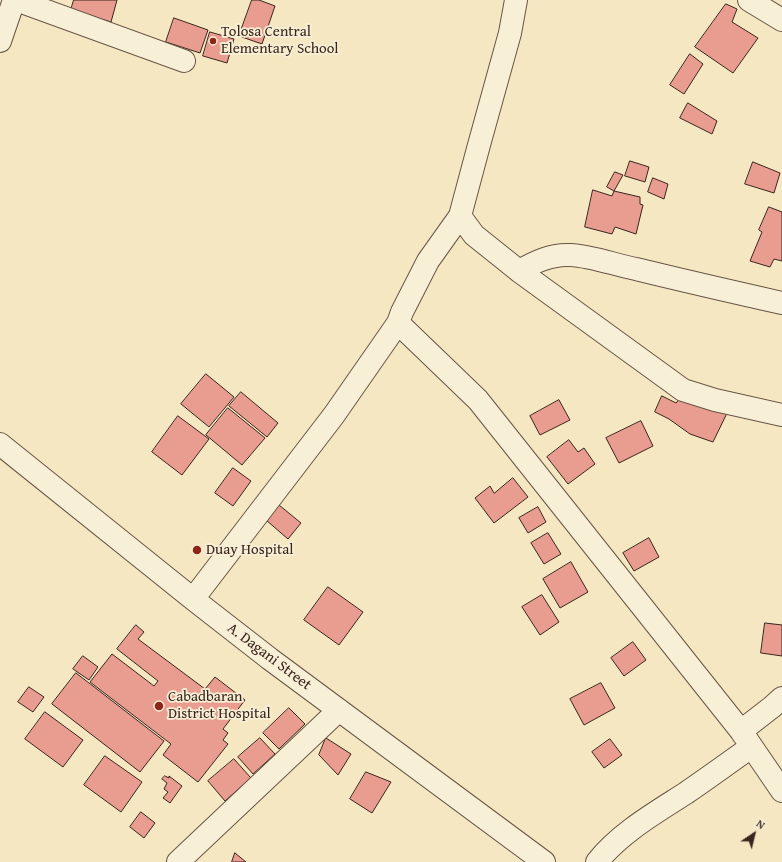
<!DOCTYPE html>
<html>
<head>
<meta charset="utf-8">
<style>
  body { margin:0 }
  #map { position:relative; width:782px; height:862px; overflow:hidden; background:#f4e7c2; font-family:"Gentium Book Plus",serif }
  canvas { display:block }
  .north { position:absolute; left:734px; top:814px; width:40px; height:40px; -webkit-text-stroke:3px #f8efd7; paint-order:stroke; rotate:35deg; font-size:11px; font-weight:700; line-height:16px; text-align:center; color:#3a251b }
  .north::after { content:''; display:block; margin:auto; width:14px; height:18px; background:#3a251b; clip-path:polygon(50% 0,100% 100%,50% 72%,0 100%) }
</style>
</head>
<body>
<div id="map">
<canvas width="782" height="862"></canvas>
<div class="north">N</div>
</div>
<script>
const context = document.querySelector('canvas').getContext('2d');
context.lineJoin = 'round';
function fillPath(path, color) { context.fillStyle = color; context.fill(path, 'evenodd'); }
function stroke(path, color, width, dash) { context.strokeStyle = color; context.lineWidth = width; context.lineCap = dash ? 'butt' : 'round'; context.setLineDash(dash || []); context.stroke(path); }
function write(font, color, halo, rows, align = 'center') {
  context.font = font + ' "Gentium Book Plus",serif'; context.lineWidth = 3.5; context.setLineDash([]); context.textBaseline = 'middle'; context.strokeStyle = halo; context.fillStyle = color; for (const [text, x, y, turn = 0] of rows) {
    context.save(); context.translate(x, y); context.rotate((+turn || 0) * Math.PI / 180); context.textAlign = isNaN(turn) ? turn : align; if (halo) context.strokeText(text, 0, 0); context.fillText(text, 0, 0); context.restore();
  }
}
const building = new Path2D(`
  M74,0h43l-6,22 -40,-12z
  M252,0h7l16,6 -13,38 -23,-8z
  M726,4l11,5 -5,13 26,16 -25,35 -38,-26z
  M174,18l34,12 -8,23 -34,-11z
  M210,32l24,7 -7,24 -24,-7z
  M690,54l13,10 -19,30 -14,-9z
  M688,103l29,18 -5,13 -32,-16z
  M630,161l19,6 -4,15 -20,-6z
  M753,162l27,11 -6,20 -29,-9z
  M615,172l8,3 -9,16 -7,-4z
  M653,178l15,6 -4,15 -16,-7z
  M593,190l19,6 2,-5 26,6v7l3,1 -7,29 -21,-7 -3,7 -27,-7z
  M769,207l13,5v49l-8,-2 -4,8 -20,-6 12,-29 -3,-2z
  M206,374l28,23 -25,30 -28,-23z
  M241,392l37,31 -11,14 -38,-31z
  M662,396l14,7 5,-6 48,12 -16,33 -23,-8 -21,-15 -14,-7z
  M559,400l11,20 -30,15 -10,-19z
  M228,408l37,30 -23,27 -36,-30z
  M178,416l31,23 -27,36 -30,-23z
  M641,421l12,25 -34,17 -13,-25z
  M569,440l9,12 6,-4 11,16 -27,20 -21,-27z
  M233,468l18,13 -18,25 -18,-13z
  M513,478l15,19 -34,26 -19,-25 15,-12 4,7z
  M279,505l22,18 -13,16 -22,-19z
  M538,507l8,15 -18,11 -9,-15z
  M548,533l13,21 -17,10 -13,-21z
  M649,538l10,19 -25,14 -11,-18z
  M571,562l17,30 -28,16 -17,-29z
  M328,587l35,25 -24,33 -35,-25z
  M542,595l17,27 -19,13 -18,-28z
  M765,623l17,2v31l-21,-3z
  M136,625l8,7 -6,7 67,50 10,-12 30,23 -22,29 5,4 -5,7 5,4 -30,38 -35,-27 8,-11 -81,-62 22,-28 42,32 4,-5 -41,-32z
  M633,642l13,18 -22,16 -13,-18z
  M83,656l15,11 -9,13 -16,-11z
  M76,673l88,68 -24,31 -88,-68z
  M601,683l14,25 -31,17 -14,-26z
  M29,687l15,10 -11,15 -15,-10z
  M289,708l16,16 -26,25 -16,-16z
  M45,712l38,28 -20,27 -38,-28z
  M260,738l15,16 -22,20 -15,-17z
  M326,738l25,16 -13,21 -19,-20z
  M610,739l12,16 -18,13 -12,-16z
  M105,756l37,26 -21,30 -37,-27z
  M234,759l17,19 -26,23 -17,-20z
  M366,772l25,10 -19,31 -22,-14z
  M165,776l4,2v-2l13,10 -12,17 -7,-5 5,-6 -4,-3 3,-6 -5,-4z
  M141,812l14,11 -11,15 -14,-11z
  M235,853l11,9h-14z`);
fillPath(building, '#e99d91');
stroke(building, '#3a251b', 1);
const minor = new Path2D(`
  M16,0l168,61
  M749,0l33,20
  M0,41l14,-41
  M460,216l14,19 45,36 164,119 32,10 67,15
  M519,271c16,-9 32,-17 51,-16 22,1 45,10 66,14 49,12 97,23 146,34
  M398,323l80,77 263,331 41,60
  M0,444l193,155 77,60 274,203
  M193,599l141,-184 64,-92 4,-11 26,-51 32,-45 19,-71 31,-112 6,-33
  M741,731l31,-24 10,-9
  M178,862l161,-152
  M597,862c23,-29 58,-49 89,-69 22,-15 44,-31 65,-46`);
stroke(minor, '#685645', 24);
stroke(minor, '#f8efd7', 22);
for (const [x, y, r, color] of [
  [213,41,4,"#8f2418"],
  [197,550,5,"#8f2418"],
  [159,706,5,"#8f2418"]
]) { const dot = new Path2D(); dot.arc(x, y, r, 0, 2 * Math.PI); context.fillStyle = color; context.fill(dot); stroke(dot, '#f8efd7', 1.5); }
write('15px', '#3a251b', '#f8efd7', [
  ["Tolosa Central",221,32],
  ["Elementary School",221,49],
  ["Duay Hospital",206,550],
  ["Cabadbaran",168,697],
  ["District Hospital",168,714]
], 'left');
write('15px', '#3a251b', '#f8efd7', [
  ["A. Dagani Street",269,657,37]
]);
</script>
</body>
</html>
